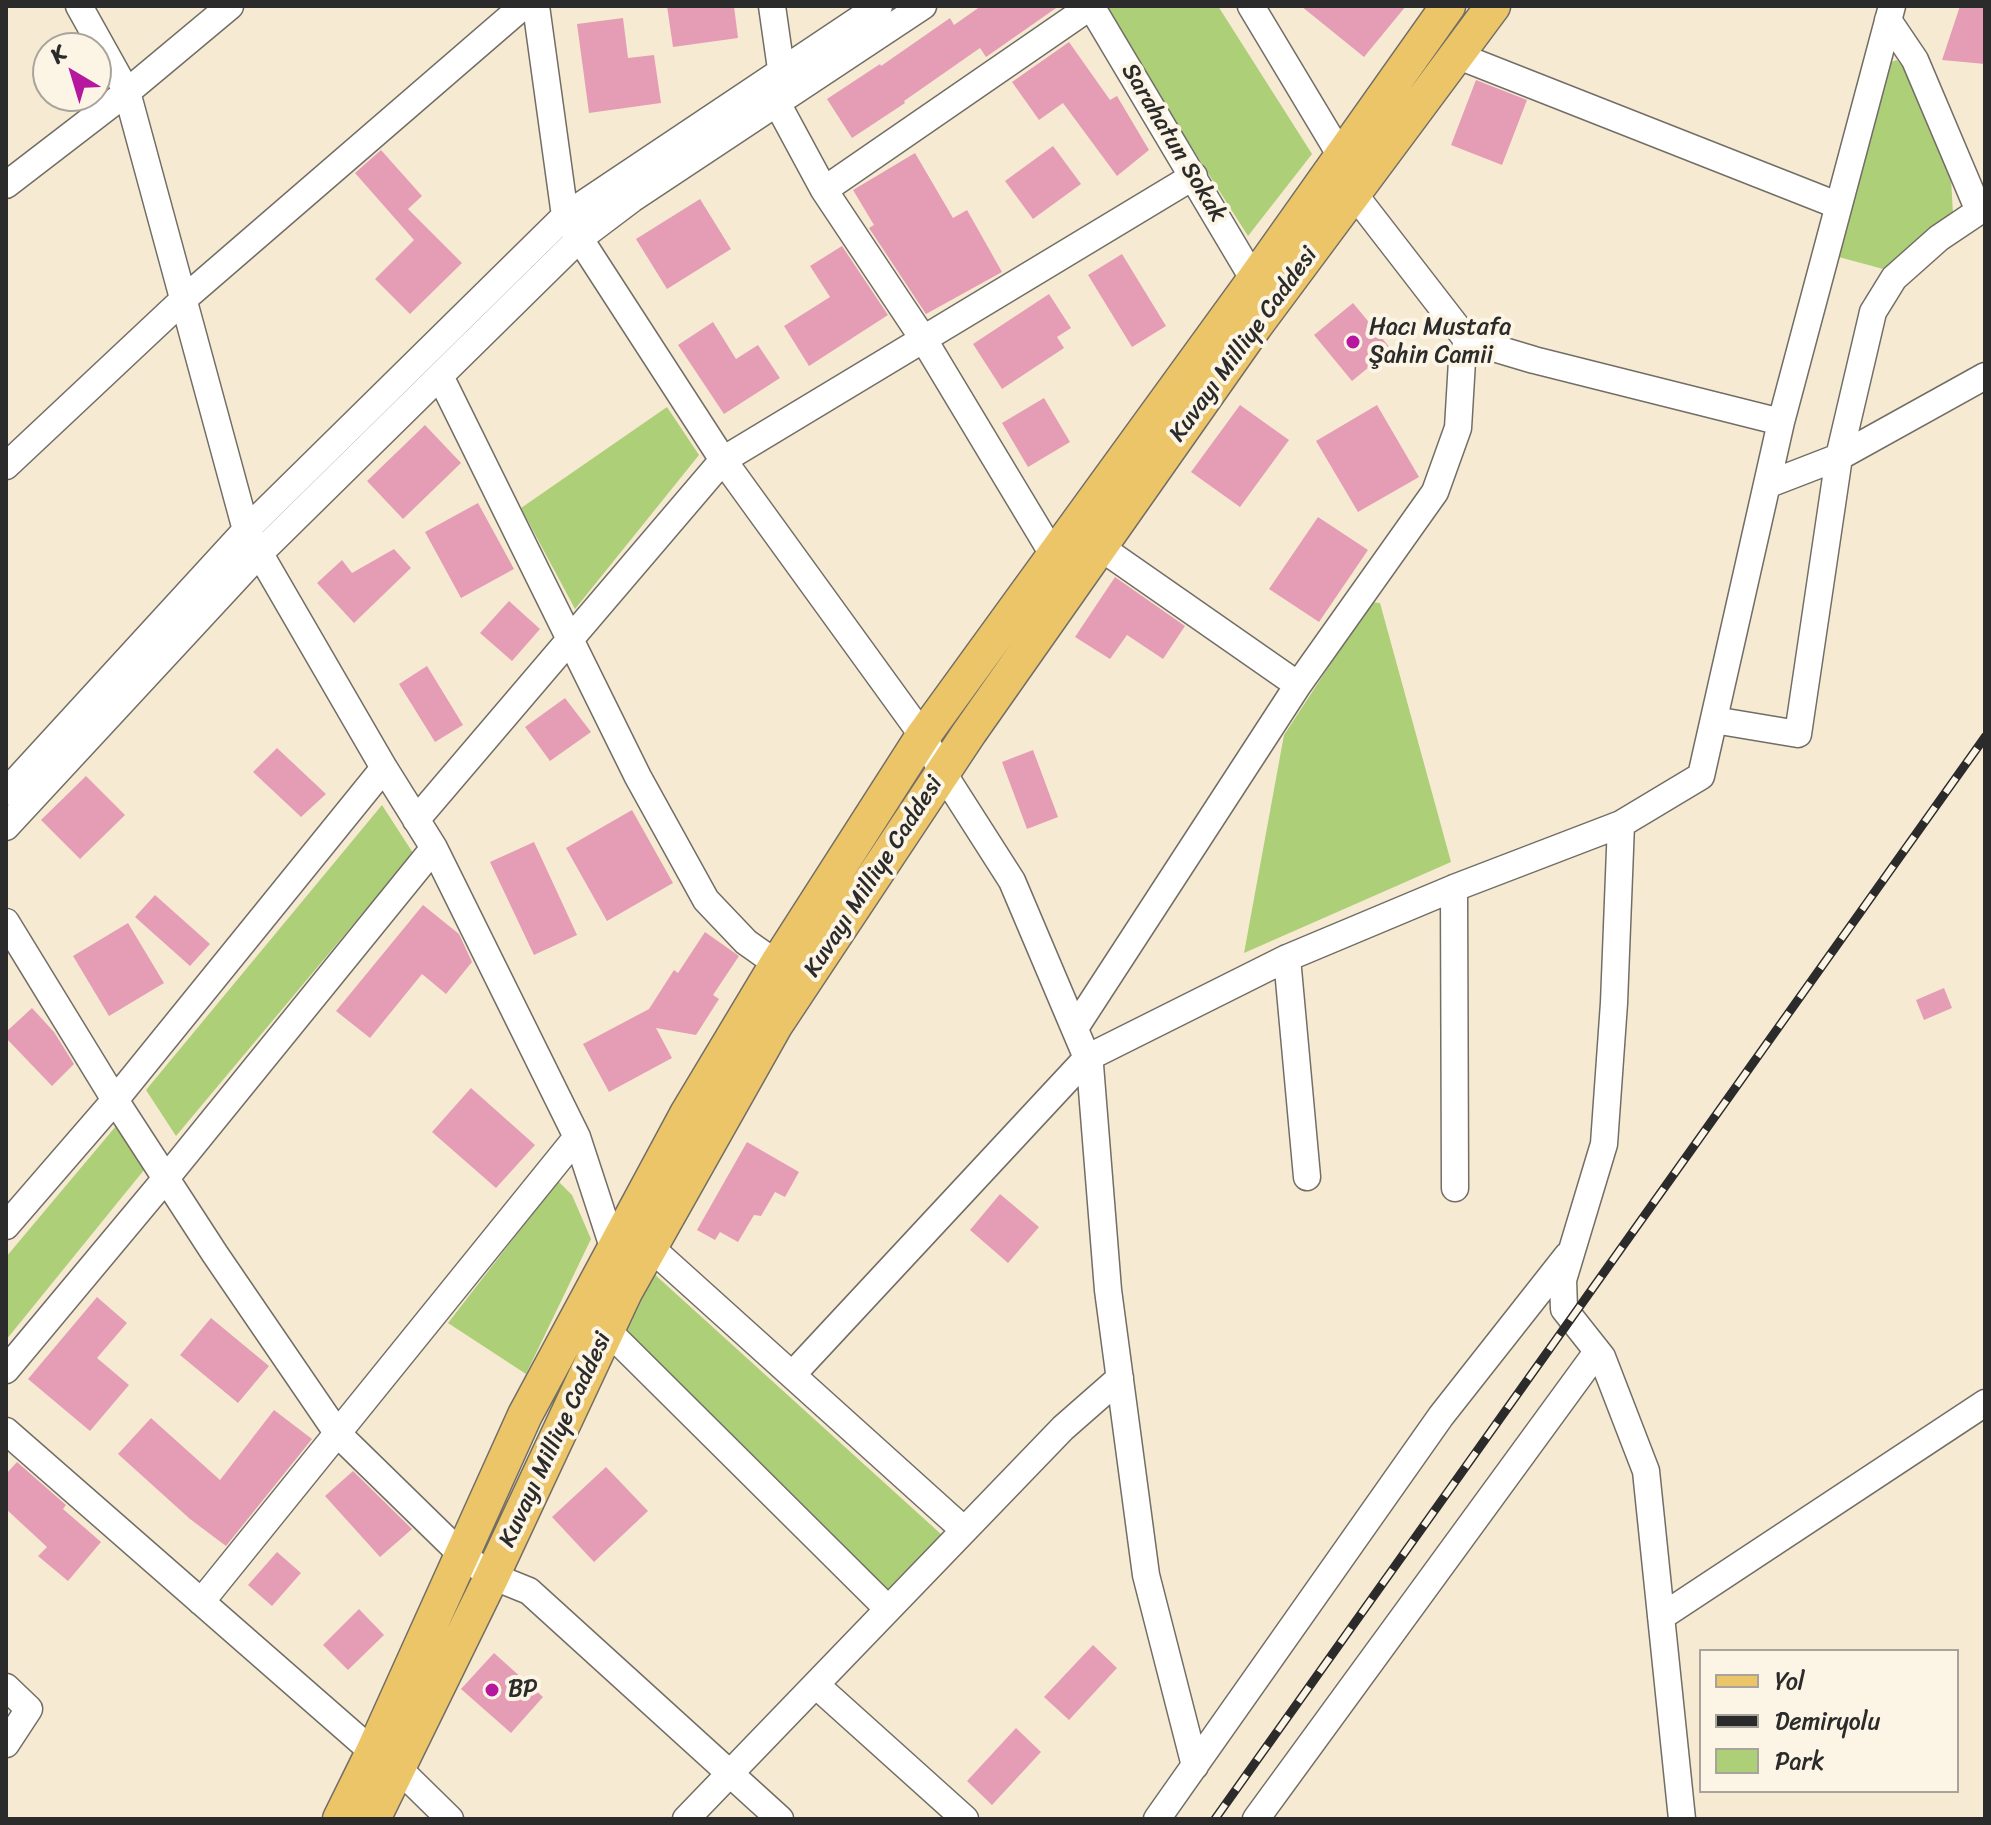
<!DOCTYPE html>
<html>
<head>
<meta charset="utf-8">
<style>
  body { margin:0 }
  #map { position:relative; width:1991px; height:1825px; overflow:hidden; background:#f7ead3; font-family:Sriracha,sans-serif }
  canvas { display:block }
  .frame { position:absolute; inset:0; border:8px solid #2b2b2b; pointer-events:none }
  .legend { position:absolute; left:1699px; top:1649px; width:260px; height:144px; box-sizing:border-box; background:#fcf5e5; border:2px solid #a8a49b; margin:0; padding:10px 14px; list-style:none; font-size:24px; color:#2b2b2b }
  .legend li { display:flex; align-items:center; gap:16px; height:40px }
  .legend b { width:40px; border:2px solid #a8a49b }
  .north { position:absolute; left:32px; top:32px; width:80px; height:80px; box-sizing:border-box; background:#fcf5e5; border:2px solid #a8a49b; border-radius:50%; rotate:322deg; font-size:22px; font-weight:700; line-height:32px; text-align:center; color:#2b2b2b }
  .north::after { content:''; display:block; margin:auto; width:28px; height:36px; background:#b5179e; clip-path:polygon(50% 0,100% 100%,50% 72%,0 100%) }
</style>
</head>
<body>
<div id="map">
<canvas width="1991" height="1825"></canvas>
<div class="frame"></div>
<ul class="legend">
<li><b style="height:10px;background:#ecc569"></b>Yol</li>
<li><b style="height:10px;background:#2b2b2b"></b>Demiryolu</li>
<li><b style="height:22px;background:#accf78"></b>Park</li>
</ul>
<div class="north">K</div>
</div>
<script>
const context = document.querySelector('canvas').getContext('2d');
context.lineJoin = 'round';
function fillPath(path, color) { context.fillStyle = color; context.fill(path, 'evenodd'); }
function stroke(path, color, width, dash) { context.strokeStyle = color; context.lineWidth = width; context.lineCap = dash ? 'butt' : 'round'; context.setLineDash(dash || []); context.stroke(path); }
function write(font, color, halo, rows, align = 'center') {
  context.font = font + ' Sriracha,sans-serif'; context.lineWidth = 8; context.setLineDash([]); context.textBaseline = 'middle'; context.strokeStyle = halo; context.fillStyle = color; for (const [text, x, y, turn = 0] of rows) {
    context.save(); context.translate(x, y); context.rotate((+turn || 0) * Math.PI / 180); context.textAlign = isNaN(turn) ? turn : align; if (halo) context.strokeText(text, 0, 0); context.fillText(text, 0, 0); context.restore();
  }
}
fillPath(new Path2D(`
  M1105,6h113l94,148 -64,82 -145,-228z
  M1897,60l6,7 48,111 2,36 -66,56 -52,-14 53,-193z
  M667,407l32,48 -124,154 -54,-101z
  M1371,602l9,1 71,259 -207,91 40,-218z
  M382,805l31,48 -237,283 -30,-46z
  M116,1126l28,44 -138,170v-83z
  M558,1181l14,14 19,44 -65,135 -78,-51z
  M652,1272l290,263 -56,56 -267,-264z`), '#accf78');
fillPath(new Path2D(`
  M667,6h67l4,32 -65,9z
  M981,6h78l-73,51 -6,-9 -76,53 1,2 -53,35 -25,-39 53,-35 1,2 69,-48 4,7z
  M1301,6h105l-42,51z
  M1960,6h25v58l-43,-4z
  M623,18l5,40 26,-3 7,48 -72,10 -12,-89z
  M1069,42l41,58 7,-4 32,54 -32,26 -54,-73 -24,17 -27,-38z
  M1476,80l51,20 -25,65 -51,-20z
  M1053,146l28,38 -48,35 -28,-38z
  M381,150l41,46 -14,13 54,54 -52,51 -35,-35 39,-39 -59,-67z
  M915,153l38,65 14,-8 35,62 -76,42 -57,-86 5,-3 -21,-35z
  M700,199l31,50 -64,40 -31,-50z
  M842,246l46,69 -79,51 -25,-40 46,-29 -20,-31z
  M1122,254l44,72 -34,21 -44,-72z
  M1049,294l22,34 -14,9 7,11 -62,41 -29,-45z
  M1353,303l38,46 -39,32 -38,-46z
  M713,322l23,37 22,-14 22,33 -56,36 -46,-69z
  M1044,398l26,44 -42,25 -26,-44z
  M1240,405l49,35 -49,67 -49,-35z
  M1377,405l42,72 -61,35 -42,-71z
  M425,425l36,38 -58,56 -36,-38z
  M478,503l36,66 -53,29 -36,-66z
  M1318,517l50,33 -49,72 -50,-33z
  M394,549l17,19 -57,55 -37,-40 25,-23 10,13z
  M1115,577l70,49 -22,33 -36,-24 -17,24 -35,-22z
  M509,601l31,28 -28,32 -32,-28z
  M427,666l36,59 -28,17 -36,-58z
  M565,698l26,34 -41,29 -25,-34z
  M277,748l49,46 -25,23 -48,-45z
  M1033,750l25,67 -31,12 -25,-67z
  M86,776l39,39 -45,44 -39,-39z
  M632,810l41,73 -66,38 -41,-73z
  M534,842l43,93 -43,20 -44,-93z
  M155,895l55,49 -20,22 -55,-49z
  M423,905l36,29 13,28 -26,32 -24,-20 -52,64 -34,-27z
  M128,923l36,60 -55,33 -36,-60z
  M705,932l34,24 -26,39 6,4 -23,36 -40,-7 16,30 -63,34 -26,-48 66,-35 25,-39 4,3z
  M1944,988l8,20 -28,12 -8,-20z
  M32,1008l22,24 20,32 -22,22 -46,-48v-6z
  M471,1088l64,57 -39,43 -64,-56z
  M747,1142l52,30 -14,25 -10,-5 -14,24 -7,-1 -16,27 -18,-10 -5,8 -18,-10z
  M1000,1194l39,33 -31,36 -38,-33z
  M97,1297l30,26 -30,35 32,27 -39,46 -62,-52z
  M211,1318l58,48 -31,37 -58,-48z
  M274,1410l38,29 -86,107 -36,-27 -72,-65 33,-36 69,62z
  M17,1462l49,43 -3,4 38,33 -33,39 -30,-25 9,-9 -41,-38v-35z
  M606,1467l42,44 -54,51 -42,-45z
  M353,1471l59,58 -32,28 -55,-61z
  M277,1552l24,21 -29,33 -24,-21z
  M359,1609l25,26 -36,35 -25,-25z
  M1093,1645l24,23 -48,52 -25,-23z
  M494,1653l49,44 -32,36 -50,-44z
  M1016,1728l25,24 -49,53 -25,-24z`), '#e59db6');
const minor = new Path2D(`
  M79,6l48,86 119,438 138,238 50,80 143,289 37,113
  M536,6l29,210 158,244 200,276 20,37 69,108 78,184 18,225 38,285 49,191
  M772,6l9,63
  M1251,6l90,150
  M1888,20l27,40 64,151
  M1456,55l381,150
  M777,103l47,87 100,150 130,216
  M6,185l121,-93 103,-86
  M824,190l267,-184 163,274
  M1354,194l113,146 67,20 247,62
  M440,376l198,401 68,123 40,42 31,22
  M6,466l179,-168 338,-292
  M1769,484l70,-27 146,-81
  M1100,547l198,138
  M1714,720l84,14 41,-277 34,-145 21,-34 45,-40 46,-31
  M6,792l240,-262 319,-314 314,-210
  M416,820l307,-360 471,-284
  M6,827l254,-274 319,-314 53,-40 291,-193
  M1454,888l1,300
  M6,922l109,178 100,154 123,180 125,122 29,20 37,15 251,228
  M1287,958l20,219
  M1075,1028l223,-343 137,-193 23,-64 4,-67 5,-21
  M6,1226l109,-126 269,-332
  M650,1247l314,283
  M607,1330l281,279
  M6,1370l161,-193 267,-329
  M792,1375l295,-317 200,-100 167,-70 167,-64
  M6,1431l367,321
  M201,1602l376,-465
  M1661,1617l324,-214
  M816,1685l149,134
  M6,1687l23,22 -23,35
  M398,1768l52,51
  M686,1819l377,-391 57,-50
  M1157,1819l284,-403 126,-160
  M1256,1819l341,-467
  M1682,1819l-36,-348 -44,-114 -38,-48 -1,-29 41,-136 10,-141 7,-179 80,-48 80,-354 111,-416`);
const major = new Path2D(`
  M340,1819l33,-67 152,-337 162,-301 90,-150 146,-228 331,-456 194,-274
  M373,1819l119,-243 133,-284 151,-268 193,-291 286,-407 238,-320`);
stroke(minor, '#726e66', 29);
stroke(major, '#726e66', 37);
stroke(minor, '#fff', 26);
stroke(major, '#ecc569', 34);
const rail = new Path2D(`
  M1215,1819l770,-1082`);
stroke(rail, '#2b2b2b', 9);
stroke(rail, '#fcf5e5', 6, [18]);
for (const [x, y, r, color] of [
  [1353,342,8,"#b5179e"],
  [492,1690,8,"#b5179e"]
]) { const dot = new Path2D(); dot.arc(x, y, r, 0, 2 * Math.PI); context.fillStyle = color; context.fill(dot); stroke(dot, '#fcf5e5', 3); }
write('24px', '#2b2b2b', '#fcf5e5', [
  ["Sarahatun Sokak",1173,143,59],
  ["Kuvayı Milliye Caddesi",1244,345,-54],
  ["Kuvayı Milliye Caddesi",874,877,-57],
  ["Kuvayı Milliye Caddesi",556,1440,-65]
]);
write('24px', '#2b2b2b', '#fcf5e5', [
  ["Hacı Mustafa",1369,328],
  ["Şahin Camii",1369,356],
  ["BP",508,1690]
], 'left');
</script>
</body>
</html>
